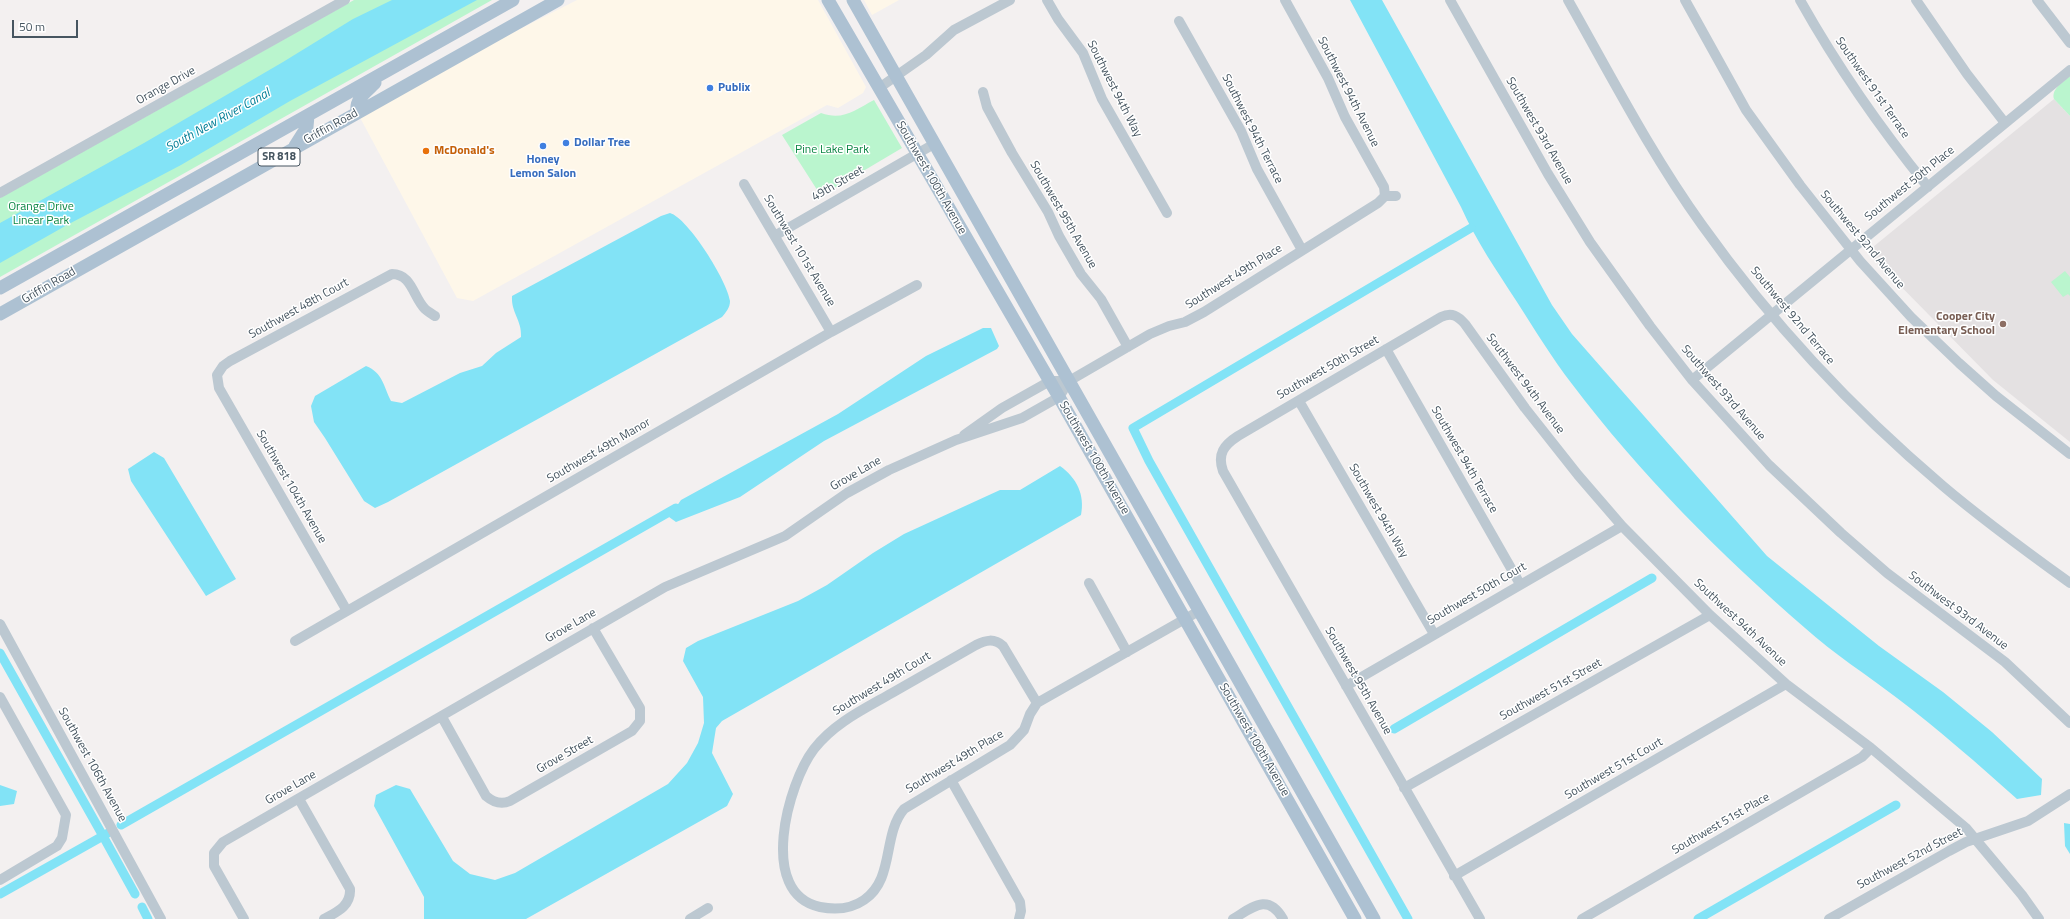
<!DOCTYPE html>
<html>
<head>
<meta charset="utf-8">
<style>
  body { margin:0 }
  #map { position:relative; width:2070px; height:919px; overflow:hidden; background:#f3f0f0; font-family:"Titillium Web",sans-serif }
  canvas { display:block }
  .scale { position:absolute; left:12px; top:20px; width:66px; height:18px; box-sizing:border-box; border:2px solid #465560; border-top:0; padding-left:5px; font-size:12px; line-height:14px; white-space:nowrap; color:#465560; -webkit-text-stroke:3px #fff; paint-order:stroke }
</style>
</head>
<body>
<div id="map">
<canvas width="2070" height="919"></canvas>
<div class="scale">50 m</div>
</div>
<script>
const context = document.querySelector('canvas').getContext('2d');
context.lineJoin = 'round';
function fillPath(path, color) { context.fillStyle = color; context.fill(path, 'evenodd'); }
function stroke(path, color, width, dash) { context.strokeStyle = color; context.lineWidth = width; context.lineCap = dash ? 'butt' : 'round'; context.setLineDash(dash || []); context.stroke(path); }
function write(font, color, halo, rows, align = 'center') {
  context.font = font + ' "Titillium Web",sans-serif'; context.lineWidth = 3; context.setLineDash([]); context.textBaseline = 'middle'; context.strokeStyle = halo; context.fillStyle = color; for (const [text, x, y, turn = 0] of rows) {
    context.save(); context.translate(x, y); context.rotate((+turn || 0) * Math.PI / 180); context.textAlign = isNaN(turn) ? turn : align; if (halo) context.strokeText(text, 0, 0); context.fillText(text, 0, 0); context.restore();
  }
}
fillPath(new Path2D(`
  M577,0h241l48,87 -3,6 -25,15 -11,-3 -354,196 -16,-3 -100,-186z
  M864,0h35l-27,15z`), '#fef7e9');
fillPath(new Path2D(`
  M2054,99l16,17v326l-77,-62 -122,-124 2,-9z`), '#e4e1e2');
fillPath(new Path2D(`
  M354,0h138l-492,277v-79z
  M2070,76v40l-16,-17c-3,-10 9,-17 16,-23z
  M874,100l28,48 -81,48 -39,-61 39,-22c22,8 34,-3 53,-13z
  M2065,271l5,6v19l-2,-2 -5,3 -12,-15z`), '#baf5ce');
fillPath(new Path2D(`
  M392,0h85l-187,101 -109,64 -114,60 -67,38v-40l144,-80 139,-81 70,-43z
  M1350,0h32l170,305 20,29 195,222 112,90 64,46 49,40 50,47 -1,16 -24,4c-39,-35 -78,-69 -120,-101 -30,-23 -63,-44 -92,-70 -84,-73 -165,-154 -233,-244 -20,-26 -37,-54 -55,-82 -20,-31 -41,-61 -56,-95z
  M670,213c18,5 58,69 60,88 0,7 -4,11 -8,16l-334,185 -13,6 -11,-7 -39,-63 -11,-16 -3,-16 4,-10 51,-30c17,7 17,19 25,35l11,2 58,-30 22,-7 14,-13 25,-16c1,-17 -10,-24 -9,-41l149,-80z
  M983,328h8l8,18 -2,3 -173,92 -84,56 -64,25 -7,-5 12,-17 157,-86 88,-58z
  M154,452l10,6 72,121 -30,17 -75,-115 -3,-12z
  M1060,466c17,12 25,29 21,49l-359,206 -6,7 -4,25 21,41 -6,12 -201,113h-102v-22l-50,-91 2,-11 20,-10 14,4 43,72 17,13 25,6 20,-7 153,-89 19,-21 11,-20 6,-20 -1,-26 -20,-36 3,-13 12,-7 100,-40 29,-16 46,-32 31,-19 96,-44h20z
  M0,785l17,6 -3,13 -14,2z
  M2064,823l6,1v30l-5,-8z`), '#82e3f6');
stroke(new Path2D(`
  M0,653l103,183 -103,58
  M1394,729l258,-151
  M121,825l555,-317
  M108,833l-5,3 32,58
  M142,907l6,12
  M1408,919l-259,-458 -16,-33 338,-200
  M1698,919l198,-114`), '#82e3f6', 9);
stroke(new Path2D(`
  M1047,0l11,19 25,34 19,46 65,114
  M1285,0l43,78 17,39 39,70 1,9
  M1450,0l98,174 42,68 60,84 42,54 77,85 72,68 46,40 118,89 65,61
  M1568,0c43,76 83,154 134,225 69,97 150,184 241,261 40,34 84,66 127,97
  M1685,0l61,110 54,75 60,76 51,56 48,46 37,33 74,58
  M1800,0c37,66 80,128 128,187
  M1916,0l51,74 38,49
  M2037,0l33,43
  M1179,21l62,110 16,38 45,81
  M879,88l47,-33 28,-25 56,-30
  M983,92l4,15 25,46 36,59 11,24 22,38 20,25 27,48
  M744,184l87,148
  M0,193l345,-193
  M1385,196h11
  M776,235l158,-91
  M1386,349l134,235
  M1692,380l378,-310
  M1299,401l135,233
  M964,435l38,-27 48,-27h19
  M1089,583l38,69
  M347,611l-128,-223 -2,-13 6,-9 7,-5 162,-87c20,0 21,23 33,35 2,2 7,5 10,7
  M0,624l161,295
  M295,641l536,-309 86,-47
  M1346,686l276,-160
  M0,697l66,118 -4,23 -5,8 -57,34
  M1037,703l-34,-57c-9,-8 -17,-6 -27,-1 -28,16 -56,32 -84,48 -28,16 -58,30 -78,56 -26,34 -57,145 6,158 15,3 31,2 44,-7 31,-21 18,-65 40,-91l106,-64 14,-15 6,-16 7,-11 162,-92
  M442,717l44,79c7,6 15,9 24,5l122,-70 8,-10v-13l-47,-80
  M951,780l69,122 1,9 -2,8
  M1404,788l306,-173
  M299,799l51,90c1,17 -13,23 -26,30
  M1454,876l332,-192
  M244,919l-30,-53v-13l9,-11 442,-255 120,-51 62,-43 42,-23 67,-30 66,-22 37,-21 10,-16 81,-47 19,-8 16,-4 19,-10 174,-109 7,-7
  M690,919l18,-11
  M1233,919c20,-12 35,-26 50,0
  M1480,919l-257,-448c-6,-17 1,-26 15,-35l203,-119c11,-5 17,-1 24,7l60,84 53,67 44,51 88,89 76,69 85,64 95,80 56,67 17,24
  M1582,919l280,-162 9,-9
  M1829,919l120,-68 17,-9 62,-21 42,-27`), '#bcc8d1', 10);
stroke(new Path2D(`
  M828,0l231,397 296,522
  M853,0l521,919
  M357,112c-2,-13 9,-20 18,-29
  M295,146l12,-19 1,-12
  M0,288l513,-288
  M0,314l558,-314`), '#adc1d2', 13);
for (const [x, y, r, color] of [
  [710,88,4,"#3f7fe0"],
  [566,143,4,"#3f7fe0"],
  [543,146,4,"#3f7fe0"],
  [426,151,4,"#e8710a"],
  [2003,324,4,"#8d6e63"]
]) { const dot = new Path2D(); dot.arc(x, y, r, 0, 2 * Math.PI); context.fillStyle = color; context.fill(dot); stroke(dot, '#fff', 1.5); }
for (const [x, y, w] of [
  [279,157,42]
]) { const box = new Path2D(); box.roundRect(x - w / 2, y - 9, w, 18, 3); context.fillStyle = '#fff'; context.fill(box); stroke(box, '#465560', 1); }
write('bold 11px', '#465560', null, [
  ["SR 818",279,157]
]);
write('12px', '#465560', '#fff', [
  ["Orange Drive",166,86,-29],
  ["Southwest 91st Terrace",1872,88,55],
  ["Southwest 94th Way",1114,89,63],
  ["Southwest 94th Avenue",1348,92,63],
  ["Griffin Road",331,127,-29],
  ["Southwest 94th Terrace",1252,129,63],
  ["Southwest 93rd Avenue",1539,131,60],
  ["Southwest 100th Avenue",931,178,60],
  ["49th Street",838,184,-30],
  ["Southwest 50th Place",1910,184,-39],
  ["Southwest 95th Avenue",1063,215,60],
  ["Southwest 92nd Avenue",1862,240,50],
  ["Southwest 101st Avenue",799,251,59],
  ["Southwest 49th Place",1234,277,-32],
  ["Griffin Road",49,286,-30],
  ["Southwest 48th Court",299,309,-29],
  ["Southwest 92nd Terrace",1792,316,50],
  ["Southwest 50th Street",1328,368,-30],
  ["Southwest 94th Avenue",1525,384,53],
  ["Southwest 93rd Avenue",1723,393,49],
  ["Southwest 49th Manor",599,451,-30],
  ["Southwest 100th Avenue",1094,458,60],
  ["Southwest 94th Terrace",1464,460,60],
  ["Grove Lane",856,474,-30],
  ["Southwest 104th Avenue",291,487,60],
  ["Southwest 94th Way",1378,511,60],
  ["Southwest 50th Court",1477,594,-30],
  ["Southwest 93rd Avenue",1958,611,37],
  ["Southwest 94th Avenue",1740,623,43],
  ["Grove Lane",571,626,-30],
  ["Southwest 95th Avenue",1358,681,60],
  ["Southwest 49th Court",882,684,-31],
  ["Southwest 51st Street",1551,690,-29],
  ["Southwest 100th Avenue",1254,740,60],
  ["Grove Street",565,755,-30],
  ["Southwest 49th Place",955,762,-31],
  ["Southwest 106th Avenue",92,765,61],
  ["Southwest 51st Court",1614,769,-30],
  ["Grove Lane",291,788,-30],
  ["Southwest 51st Place",1721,824,-30],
  ["Southwest 52nd Street",1910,859,-28]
]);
write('bold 12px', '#366cbe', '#fff', [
  ["Publix",718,88],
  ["Dollar Tree",574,143],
  ["Honey",543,160,"center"],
  ["Lemon Salon",543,174,"center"]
], 'left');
write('12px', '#0c8644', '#fff', [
  ["Pine Lake Park",832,150],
  ["Orange Drive",41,207],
  ["Linear Park",41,221]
]);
write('bold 12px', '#c56008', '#fff', [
  ["McDonald's",434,151]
], 'left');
write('bold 12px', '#785e54', '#fff', [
  ["Cooper City",1995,317],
  ["Elementary School",1995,331]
], 'right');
write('italic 13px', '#037f97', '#fff', [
  ["South New River Canal",218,121,-29]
]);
</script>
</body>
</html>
